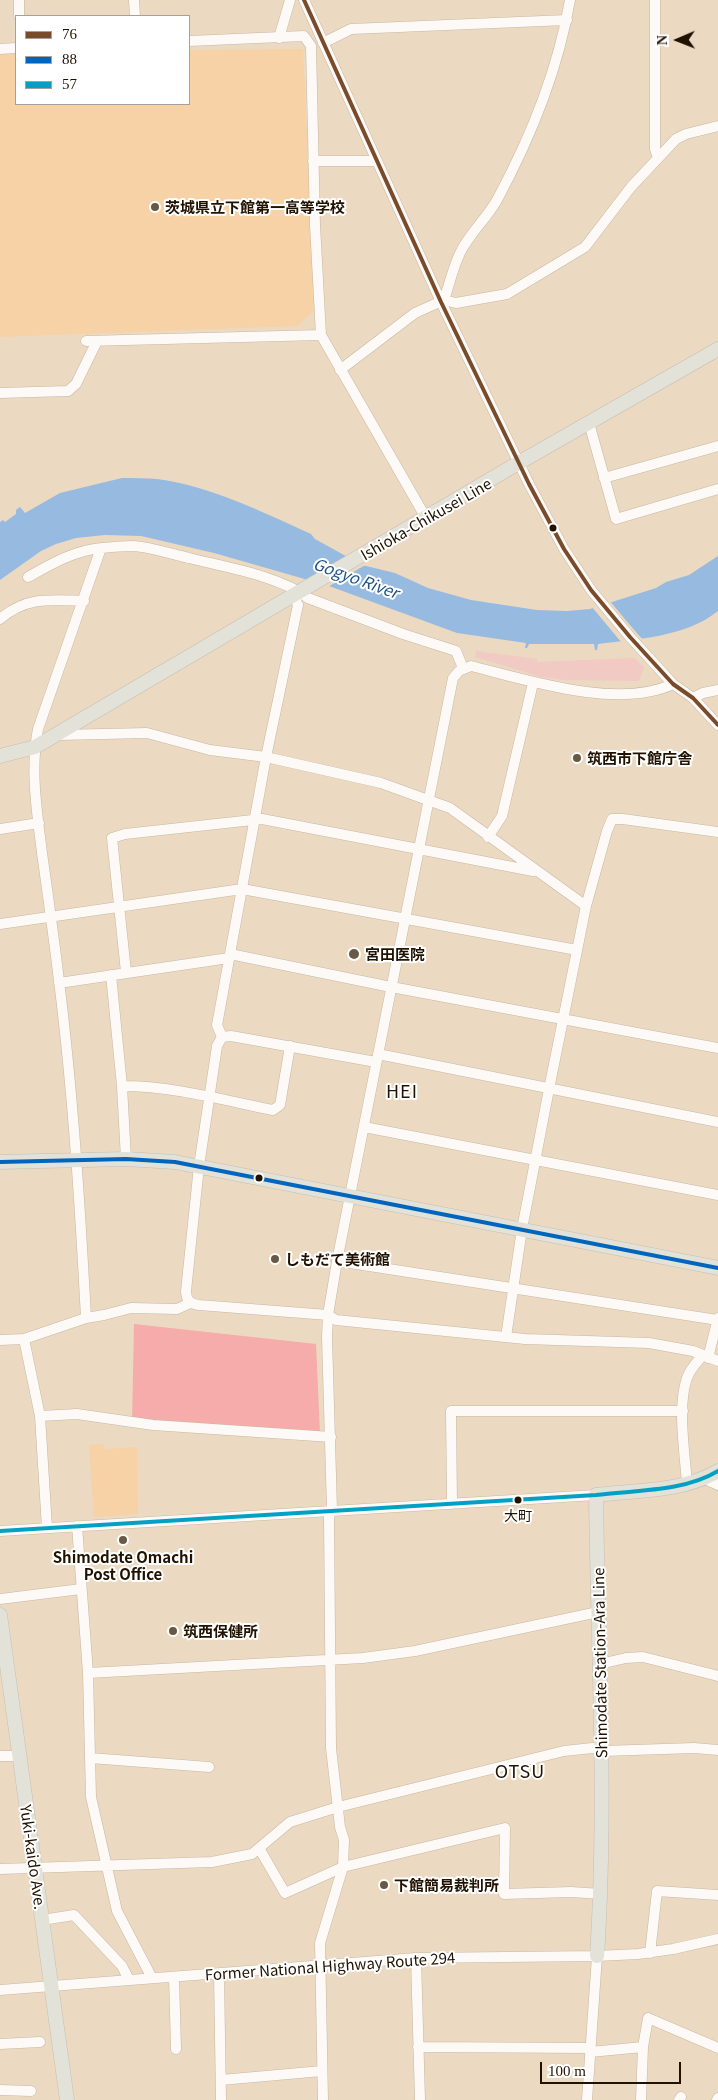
<!DOCTYPE html>
<html>
<head>
<meta charset="utf-8">
<style>
  body { margin:0 }
  #map { position:relative; width:718px; height:2100px; overflow:hidden; background:#ecd9c1; font-family:Georgia,serif }
  canvas { display:block }
  .legend { position:absolute; left:15px; top:15px; width:175px; height:90px; box-sizing:border-box; background:#fff; border:1px solid #a6a099; margin:0; padding:6px 9px; list-style:none; font-size:15px; color:#211200 }
  .legend li { display:flex; align-items:center; gap:10px; height:25px }
  .legend b { width:25px; border:1px solid #a6a099 }
  .north { position:absolute; left:653px; top:15px; width:50px; height:50px; -webkit-text-stroke:4px #fff; paint-order:stroke; rotate:269deg; font-size:14px; font-weight:700; line-height:20px; text-align:center; color:#211200 }
  .north::after { content:''; display:block; margin:auto; width:18px; height:22px; background:#211200; clip-path:polygon(50% 0,100% 100%,50% 72%,0 100%) }
  .scale { position:absolute; left:540px; top:2062px; width:141px; height:22px; box-sizing:border-box; border:2px solid #211200; border-top:0; padding-left:6px; font-size:15px; line-height:18px; white-space:nowrap; color:#211200; -webkit-text-stroke:4px #fff; paint-order:stroke }
</style>
</head>
<body>
<div id="map">
<canvas width="718" height="2100"></canvas>
<ul class="legend">
<li><b style="height:6px;background:#7a4b2a"></b>76</li>
<li><b style="height:6px;background:#0065bd"></b>88</li>
<li><b style="height:6px;background:#02a1c4"></b>57</li>
</ul>
<div class="north">N</div>
<div class="scale">100 m</div>
</div>
<script>
const context = document.querySelector('canvas').getContext('2d');
context.lineJoin = 'round';
function fillPath(path, color) { context.fillStyle = color; context.fill(path, 'evenodd'); }
function stroke(path, color, width, dash) { context.strokeStyle = color; context.lineWidth = width; context.lineCap = dash ? 'butt' : 'round'; context.setLineDash(dash || []); context.stroke(path); }
function write(font, color, halo, rows, align = 'center') {
  context.font = font + ' Georgia,"Noto Sans JP",serif'; context.lineWidth = 4; context.setLineDash([]); context.textBaseline = 'middle'; context.strokeStyle = halo; context.fillStyle = color; for (const [text, x, y, turn = 0] of rows) {
    context.save(); context.translate(x, y); context.rotate((+turn || 0) * Math.PI / 180); context.textAlign = isNaN(turn) ? turn : align; if (halo) context.strokeText(text, 0, 0); context.fillText(text, 0, 0); context.restore();
  }
}
fillPath(new Path2D(`
  M303,49l12,261 -18,16 -297,11v-284l16,-1v52h173v-54z
  M103,1444l1,5 33,-2 1,67 -44,3 -5,-72z`), '#f6d2a6');
fillPath(new Path2D(`
  M476,651l61,8v3l98,-4 9,9 -5,14 -74,-1 -24,-3 -66,-20z`), '#f1cac3');
fillPath(new Path2D(`
  M134,1324l182,20 4,90 -188,-12z`), '#f5acab');
fillPath(new Path2D(`
  M122,478c12,0 24,0 35,1 54,7 105,33 154,55l4,5 47,26 33,8 33,15 43,12 66,10 30,1 23,-2 66,-21 10,-6 23,-7 29,-19v55c-32,26 -81,28 -120,33l-1,6h-2l-1,-6h-65l-2,4h-2l1,-5 -69,-10 -128,-47 -115,-33 -73,-17 -36,-1 -29,3 -20,6 -15,7 -41,29v-58l3,-2 2,2 11,-8v-4l4,-3 5,6 35,-20z`), '#97bae1');
fillPath(new Path2D(`
  M352,556l15,8 -41,24 -19,-5z
  M609,600l20,24 15,17 -22,2 -31,-37z`), '#ecd9c1');
const minor = new Path2D(`
  M19,0v16
  M134,0l1,16
  M304,0l137,302 88,182 35,65 27,41 39,47 43,47 20,14 25,27
  M655,0v149l3,9
  M279,38l11,-38
  M189,41l115,-5 7,10 4,179 6,110 105,183
  M323,43l28,-14 216,-9
  M0,49l16,-1
  M313,161h64
  M444,300c5,-15 9,-32 16,-47 9,-19 27,-35 37,-53 34,-63 61,-130 73,-200
  M86,341l235,-6
  M340,370l75,-57 29,-13 12,3 51,-9 78,-47 46,-60 45,-48 10,-5 32,-8
  M0,393l68,-2 8,-7 21,-43
  M589,423l27,96 102,-30
  M604,478l114,-32
  M28,577c23,-13 47,-27 74,-29 10,-1 21,-2 31,-2 18,1 38,8 56,12 35,9 91,18 119,40l95,36 53,17 7,17
  M0,619c27,-23 51,-19 84,-18
  M693,698l10,-5 15,-3
  M58,735l89,-2 63,17 56,7 115,26 69,25 136,98
  M0,829l39,-6
  M488,837l14,-21 31,-133
  M0,924l242,-35 335,61
  M230,954l156,32 332,62
  M126,972l-14,-134 13,-4 137,-15 271,52
  M111,975l11,111 4,73
  M59,983l170,-25
  M222,1037l-5,-12 49,-268 32,-152 -4,-9
  M378,1054l340,68
  M376,1062l-145,-26 -9,1 -5,9 -18,120 -13,125c0,9 4,13 13,14l129,10 8,5 189,19 124,4 44,8 25,10
  M122,1086c51,0 101,14 151,24l7,-5 10,-59
  M364,1127l354,68
  M337,1261l381,59
  M86,1318c-6,-113 -13,-225 -27,-337 -5,-43 -11,-85 -17,-128 -5,-41 -12,-83 -4,-124l63,-181
  M506,1337l16,-108 27,-140 37,-183 21,-75 5,-12h11l95,13
  M24,1339l16,77 7,112
  M0,1340l24,-1 62,-21 18,-3 27,-7 46,1 13,-6
  M708,1358l10,-40
  M40,1416l37,-2 76,11 178,12
  M705,1479l13,6
  M687,1484c-2,-30 -10,-78 0,-106 3,-9 10,-16 16,-23
  M452,1504l-1,-93h232
  M77,1526l11,147 3,124 26,114 35,67
  M0,1531l596,-36
  M0,1599l81,-10
  M600,1664l26,-6 17,-1 75,19
  M88,1673l275,-15 52,-7 183,-39
  M603,1751l91,-3 24,2
  M0,1756h18
  M90,1758l119,9
  M259,1848l26,45 58,-26 162,-39 -1,66 67,-2 30,2
  M0,1869l212,-7 40,-8 38,-32 48,-15 226,-56 38,-4
  M42,1920l32,-5 48,51 7,14
  M650,1953l7,-62 61,4
  M416,1958l4,142
  M219,1974l2,126
  M174,1977l2,72
  M0,1990l416,-32 181,-2 41,-2 35,-5 45,-10
  M0,2044l40,-2
  M418,2047l172,1
  M590,2052l53,-5
  M221,2080l101,-9
  M0,2090l31,1
  M323,2100l-3,-157 23,-76 1,-27 -4,-13 -9,-79 -2,-231 3,-7 -5,-173 1,-22 9,-54 116,-583 6,-7 12,-5c56,14 147,44 202,18
  M587,2100l10,-144
  M641,2100l2,-53 5,-29 70,30
  M679,2100l2,-3
  M717,2100l1,-2`);
const major = new Path2D(`
  M0,756l35,-9 485,-285 198,-113
  M0,1162l126,-3 49,3 543,106
  M0,1615l67,485
  M597,1956c10,-154 1,-307 -1,-461 39,-5 88,-3 122,-24`);
stroke(minor, '#c7b7a1', 11);
stroke(major, '#c7beb1', 15);
stroke(minor, '#fcf9f6', 10);
stroke(major, '#e2e2d9', 14);
stroke(new Path2D(`
  M304,0l137,302 88,182 35,65 27,41 39,47 43,47 20,14 25,27`), '#7a4b2a', 4);
stroke(new Path2D(`
  M0,1162l126,-3 49,3 543,106`), '#0065bd', 4);
stroke(new Path2D(`
  M0,1531l596,-36c39,-5 88,-3 122,-24`), '#02a1c4', 4);
for (const [x, y, r, color] of [
  [155,207,5,"#685844"],
  [553,528,4.5,"#211200"],
  [577,758,5,"#685844"],
  [354,954,6,"#685844"],
  [259,1178,4.5,"#211200"],
  [275,1259,5,"#685844"],
  [518,1500,4.5,"#211200"],
  [123,1540,5,"#685844"],
  [173,1631,5,"#685844"],
  [384,1885,5,"#685844"]
]) { const dot = new Path2D(); dot.arc(x, y, r, 0, 2 * Math.PI); context.fillStyle = color; context.fill(dot); stroke(dot, '#fff', 2); }
write('14px', '#211200', '#fff', [
  ["大町",518,1516]
]);
write('bold 15px', '#211200', '#fff', [
  ["茨城県立下館第一高等学校",165,207],
  ["筑西市下館庁舎",587,758],
  ["宮田医院",365,954],
  ["しもだて美術館",285,1259],
  ["Shimodate Omachi",123,1557,"center"],
  ["Post Office",123,1574,"center"],
  ["筑西保健所",183,1631],
  ["下館簡易裁判所",394,1885]
], 'left');
write('15px', '#211200', '#fff', [
  ["Ishioka-Chikusei Line",426,519,-30],
  ["Shimodate Station-Ara Line",600,1663,-91],
  ["Yuki-kaido Ave.",33,1857,82],
  ["Former National Highway Route 294",330,1966,-4]
]);
write('italic 16px', '#1f5388', '#fff', [
  ["Gogyo River",356,578,20]
]);
context.letterSpacing = '1px';
write('18px', '#211200', '#fff', [
  ["HEI",402,1091],
  ["OTSU",520,1771]
]);
context.letterSpacing = '0px';
</script>
</body>
</html>
